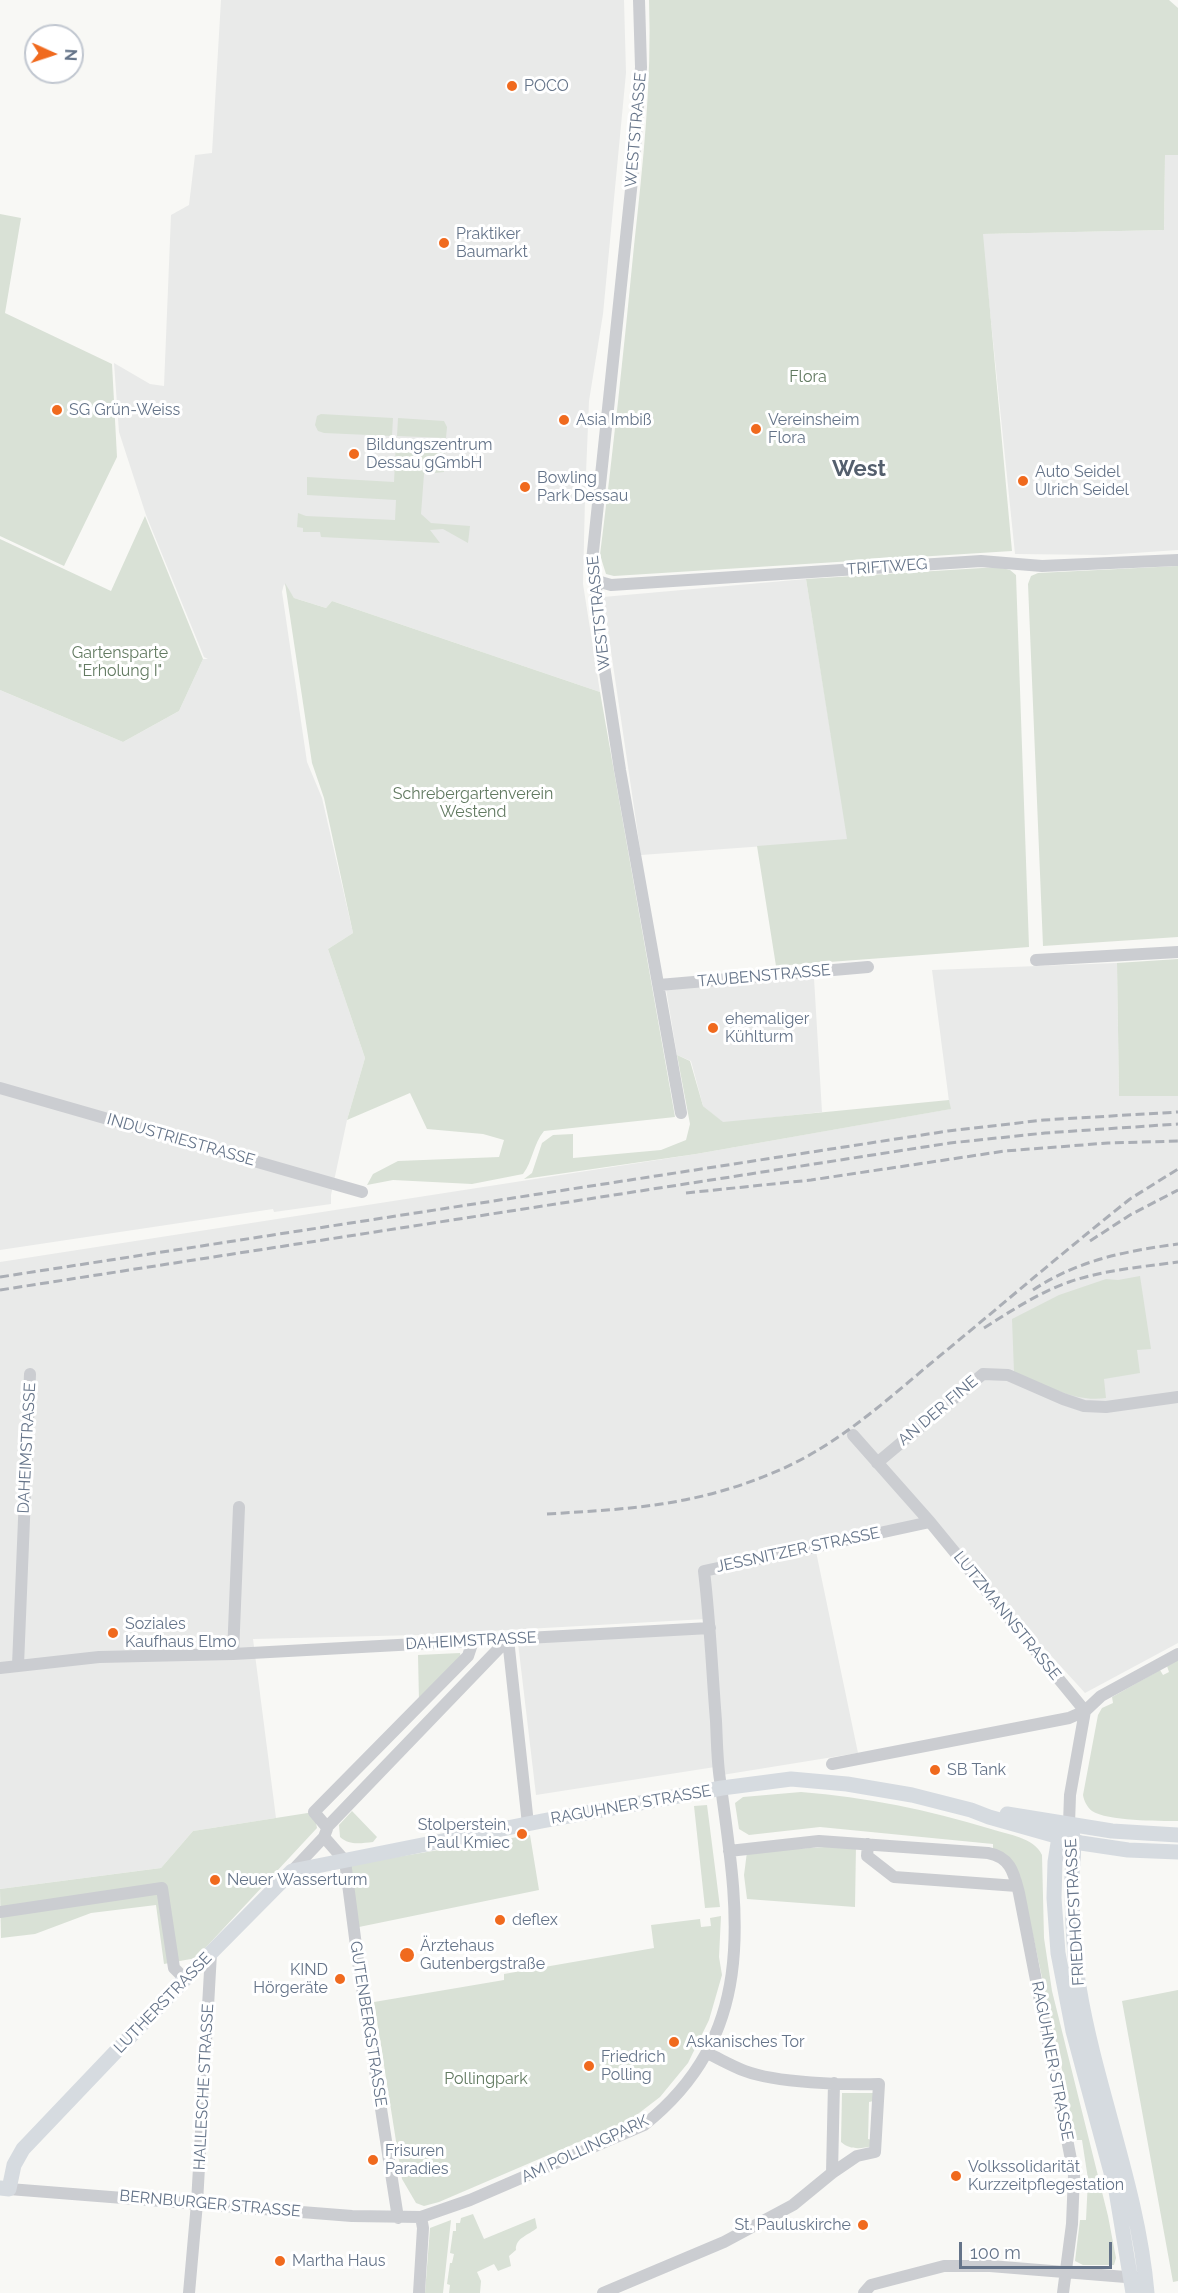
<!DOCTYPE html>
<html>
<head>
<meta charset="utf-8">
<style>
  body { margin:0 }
  #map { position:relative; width:1178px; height:2293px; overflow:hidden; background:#f8f8f5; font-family:Raleway,sans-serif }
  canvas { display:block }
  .north { position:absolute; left:24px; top:24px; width:60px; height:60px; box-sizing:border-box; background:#fff; border:2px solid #c1c7d0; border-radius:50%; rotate:93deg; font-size:16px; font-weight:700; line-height:24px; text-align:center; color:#657489 }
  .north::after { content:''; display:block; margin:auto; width:21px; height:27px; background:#f06a1e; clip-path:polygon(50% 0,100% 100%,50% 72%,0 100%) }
  .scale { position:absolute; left:959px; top:2242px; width:153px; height:27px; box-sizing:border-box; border:3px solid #657489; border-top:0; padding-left:8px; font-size:18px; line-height:21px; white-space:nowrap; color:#657489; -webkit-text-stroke:4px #fff; paint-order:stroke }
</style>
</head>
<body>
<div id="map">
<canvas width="1178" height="2293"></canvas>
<div class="north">N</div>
<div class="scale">100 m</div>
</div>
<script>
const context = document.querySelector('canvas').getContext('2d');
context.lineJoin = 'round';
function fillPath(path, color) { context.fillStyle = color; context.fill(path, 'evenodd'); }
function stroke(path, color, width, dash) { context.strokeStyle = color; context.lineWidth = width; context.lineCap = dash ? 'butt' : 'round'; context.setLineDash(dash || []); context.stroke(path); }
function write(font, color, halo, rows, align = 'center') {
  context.font = font + ' Raleway,sans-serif'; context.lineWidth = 6; context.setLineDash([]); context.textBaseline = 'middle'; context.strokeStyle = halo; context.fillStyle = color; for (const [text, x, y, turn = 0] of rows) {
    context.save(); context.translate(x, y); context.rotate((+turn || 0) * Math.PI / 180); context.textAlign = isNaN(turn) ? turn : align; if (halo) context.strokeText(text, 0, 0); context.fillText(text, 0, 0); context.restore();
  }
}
fillPath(new Path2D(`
  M221,0h403l2,73 -23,241 -14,87 -4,97 -2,86 17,108 -268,-91 -6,7 -32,-10 -10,-14 -2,8 25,170 15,36 31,135 -25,16 37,109 -18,62 -16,75v9l-57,8 -1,-3 -273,41v-560l123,52 56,-31 24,-52h5l-4,-2 -58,-142 -27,-83 -5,-69 36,21 14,2 7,-171 18,-10 6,-50 17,-2z
  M1165,155h13v395l-73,5 -90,-1 -33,-320 182,-4z
  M806,579l42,261 -207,15 -38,-258z
  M1117,963l2,133h59v547l-93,50 -159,-175 -112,24 44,211 -136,22 -16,-156 -288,16 -165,4 23,179 -83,13 -32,37 -161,21v-627l696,-108 254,-45 -18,-139z
  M814,978l8,134 -99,11 -20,-17 -12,-45 -14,-6 -11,-66z
  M704,1632l11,135 -179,28 -18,-152z`), '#e9eae9');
fillPath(new Path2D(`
  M649,0h520l9,8v147h-13l-1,75 -181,4 29,317 -398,25 -8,-2 -6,-19c13,-103 24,-206 34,-309 9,-82 18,-164 15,-246z
  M0,214l21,4 -16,95 107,51 5,93 -53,109 -64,-30z
  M321,414l72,4 -1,18 -68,-3 -6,-2 -3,-6 2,-9z
  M398,418l46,3 3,6 -1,11 -49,-2z
  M396,442l49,1 -1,29 -20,2 -3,40 10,9 39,3 -2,17 -25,-14 -13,1 10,13 -119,-6 -1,-5h-17v-4l-6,-1 1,-14 8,3 89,4 1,-20 -89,-5v-18l87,5z
  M145,516l58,143 -24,52 -56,31 -123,-52v-151l111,52z
  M1178,566v371l-135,9 -15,-362 3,-8 7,-3z
  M998,567l12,3 6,5 13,372 -253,19 -19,-120 90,-7 -41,-260z
  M285,583l9,15 32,10 6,-7 268,91 75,425 -131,14c-11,13 -11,30 -21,43l-51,10 -79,-4 -26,5 6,-11 25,-13 101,-4 5,-17 -21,-6 -56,-5 -17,-36 -63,27 18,-62 -37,-109 25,-16 -29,-135 -12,-35z
  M1178,959v137h-59l-2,-133z
  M677,1055l13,6 13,45 20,16 226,-22 2,9 -255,45 -172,25 8,-6 10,-30 11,-8 20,-1v24l88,-8 25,-10 4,-16z
  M1140,1276l11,73 -14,1 3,23 -36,6 2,19c-31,5 -63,-14 -92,-26l-2,-53 47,-24 47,-16 12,1z
  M460,1653l1,4 -42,44 -1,-46z
  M1178,1660v161c-19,0 -71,0 -86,-10 -5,-4 -8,-10 -9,-16l15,-80 4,-7 11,-5 -1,-6 48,-27 3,5 6,-3 -2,-6z
  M801,1792c65,5 128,18 190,37 17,6 43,8 51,26l2,83 8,53 56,225 8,42 -2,7h-31l-8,-4 5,-41h6l2,-41 -6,-39h-8l-6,-43 -48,-221 -27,-26v-6l-173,-17 -71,8 -10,-6 -4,-26 8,-6z
  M707,1805l13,102 -15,1 -11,-102z
  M352,1811l25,26 -4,5c-12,1 -23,4 -33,-5l-1,-12z
  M314,1812l3,16 -121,130 -32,6 -8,-59 -65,8 -56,21 -34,4 -1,-49 161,-21 32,-37z
  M530,1835l9,55 -180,37 -11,-62z
  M856,1845l-1,62 -108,-8 -3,-24 3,-23z
  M721,1916l-2,41 3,18 -13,45 -21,43 -28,34 -30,23 -191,82 -15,4 -8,-3 -14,-24 -28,-177 130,-22v-6l150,-26 -3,-23 49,-6 1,8 10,-1 -1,-8z
  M1178,1990v291l-5,1 -51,-281z
  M842,2093h31l1,8 -5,1 -1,37 5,1 -1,6c-11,3 -22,4 -31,-4z
  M473,2214l11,25 51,-21 2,10c-8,7 -22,10 -21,22l-7,6 2,10 -13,5 -4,-7 -17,8 4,9 -1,12h-31l1,-8 -3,-1 3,-21h2l2,-9 -4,-1 3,-22h3v-8h4l1,-5z
  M451,2220l-8,73h-18l5,-65z`), '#d9e1d6');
stroke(new Path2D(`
  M639,0l2,67 -7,94 -42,400v9l5,11 -2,26 25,163 61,343
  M597,581l14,4 370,-24 61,5 136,-6
  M1036,960l142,-8
  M659,985l209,-18
  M0,1088l362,104
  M853,1435l77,87 155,189 -15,84 -1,29
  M877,1463l106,-89 25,1 55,24 21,7 22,1 72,-10
  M508,1639l20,185
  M473,1641l-5,15 -154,156 11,13h4l179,-186
  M233,1654l6,-147
  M18,1665l12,-291
  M0,1668l99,-11 134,-3 477,-26
  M832,1764l237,-46 16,-7 16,-15 77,-42
  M324,1837l21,24 13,100 40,257
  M868,1844l-1,12 27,21 123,9
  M729,1851l90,-10 169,12c23,4 26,21 31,40l55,282 -2,49 -9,69
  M292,1871l32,-34 3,-8
  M0,1912l162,-24 12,80 11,11
  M832,2173l2,-90
  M9,2189l343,27 69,1 49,-17 174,-75c117,-93 94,-214 76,-345 -3,-19 -3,-39 -4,-59 -4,-50 -6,-100 -12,-150l226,-49
  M189,2293l8,-90 14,-250
  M419,2293l4,-65 -2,-11
  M603,2293l121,-51 69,-37 39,-32 25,-17 18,-4 4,-68c-34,1 -103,-1 -134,-13 -13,-5 -25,-12 -38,-18
  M864,2293l7,-8 73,-19h46l148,12`), '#cbcdd1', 12);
stroke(new Path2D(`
  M1007,1814l105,17 66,4
  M1069,1824l-10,13 -4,25 -1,36 4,55 15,78 43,160 17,102
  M1072,1833c4,14 0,30 0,45 0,36 1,73 7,109 17,103 59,201 68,306
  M0,2188l9,1 5,-24 9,-16 162,-170 107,-108 250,-50 180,-33 69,-9 56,5 65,11 59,15 18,7 92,26 47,7 50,2`), '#d6dbe0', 15);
stroke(new Path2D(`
  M686,1193l125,-13 194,-29 103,-8 70,-2
  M1090,1241l40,-26 48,-25
  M0,1277l948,-146 96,-11 134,-8
  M0,1290l950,-147 95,-10 133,-9
  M1033,1290c45,-30 93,-39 145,-46
  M984,1328c27,-17 54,-35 85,-46 35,-12 72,-15 109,-20
  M547,1514c82,-5 146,-8 223,-40 61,-24 110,-68 160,-110 67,-55 132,-111 200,-165l48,-30`), '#aaaeb5', 3, [9, 4.5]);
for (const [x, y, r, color] of [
  [512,86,6,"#f06a1e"],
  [444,243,6,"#f06a1e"],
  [57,410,6,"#f06a1e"],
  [564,420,6,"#f06a1e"],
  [756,429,6,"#f06a1e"],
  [354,454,6,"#f06a1e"],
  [1023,481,6,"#f06a1e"],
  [525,487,6,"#f06a1e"],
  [713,1028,6,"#f06a1e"],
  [113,1633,6,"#f06a1e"],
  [935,1770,6,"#f06a1e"],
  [522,1834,6,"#f06a1e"],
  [215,1880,6,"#f06a1e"],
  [500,1920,6,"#f06a1e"],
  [407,1955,8,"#f06a1e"],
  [340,1979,6,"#f06a1e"],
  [674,2042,6,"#f06a1e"],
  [589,2066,6,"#f06a1e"],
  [373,2160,6,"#f06a1e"],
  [956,2176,6,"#f06a1e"],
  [863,2225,6,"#f06a1e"],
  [280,2261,6,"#f06a1e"]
]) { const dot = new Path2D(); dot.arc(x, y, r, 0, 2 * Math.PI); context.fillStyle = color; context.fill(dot); stroke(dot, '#fff', 2); }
write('16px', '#657489', '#fff', [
  ["POCO",524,86],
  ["Praktiker",456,234],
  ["Baumarkt",456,252],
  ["SG Grün-Weiss",69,410],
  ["Asia Imbiß",576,420],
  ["Vereinsheim",768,420],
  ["Flora",768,438],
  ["Bildungszentrum",366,445],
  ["Dessau gGmbH",366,463],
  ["Auto Seidel",1035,472],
  ["Ulrich Seidel",1035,490],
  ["Bowling",537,478],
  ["Park Dessau",537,496],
  ["ehemaliger",725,1019],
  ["Kühlturm",725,1037],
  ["Soziales",125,1624],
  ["Kaufhaus Elmo",125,1642],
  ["SB Tank",947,1770],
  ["Stolperstein,",510,1825,"right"],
  ["Paul Kmiec",510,1843,"right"],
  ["Neuer Wasserturm",227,1880],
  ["deflex",512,1920],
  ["Ärztehaus",420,1946],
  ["Gutenbergstraße",420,1964],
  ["KIND",328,1970,"right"],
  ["Hörgeräte",328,1988,"right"],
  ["Askanisches Tor",686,2042],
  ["Friedrich",601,2057],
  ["Polling",601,2075],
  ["Frisuren",385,2151],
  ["Paradies",385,2169],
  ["Volkssolidarität",968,2167],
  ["Kurzzeitpflegestation",968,2185],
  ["St. Pauluskirche",851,2225,"right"],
  ["Martha Haus",292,2261]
], 'left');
write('16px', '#657489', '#fff', [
  ["WESTSTRASSE",636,130,-85],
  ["TRIFTWEG",887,567,-4],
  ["WESTSTRASSE",599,613,-96],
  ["TAUBENSTRASSE",764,976,-5],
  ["INDUSTRIESTRASSE",181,1140,16],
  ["AN DER FINE",938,1411,-40],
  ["DAHEIMSTRASSE",27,1448,-87],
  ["JESSNITZER STRASSE",798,1550,-12],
  ["LUTZMANNSTRASSE",1007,1616,51],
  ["DAHEIMSTRASSE",471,1641,-3],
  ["RAGUHNER STRASSE",631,1805,-10],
  ["FRIEDHOFSTRASSE",1075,1912,-93],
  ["LUTHERSTRASSE",163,2003,-46],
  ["GUTENBERGSTRASSE",368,2024,81],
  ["RAGUHNER STRASSE",1052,2061,79],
  ["HALLESCHE STRASSE",204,2087,-87],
  ["AM POLLINGPARK",585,2149,-25],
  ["BERNBURGER STRASSE",210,2204,5]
]);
write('16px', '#627a61', '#fff', [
  ["Flora",808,377],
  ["Gartensparte",120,653],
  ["\"Erholung I\"",120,671],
  ["Schrebergartenverein",473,794],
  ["Westend",473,812],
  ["Pollingpark",486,2079]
]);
write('bold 22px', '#545f6d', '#fff', [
  ["West",859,469]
]);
</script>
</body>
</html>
